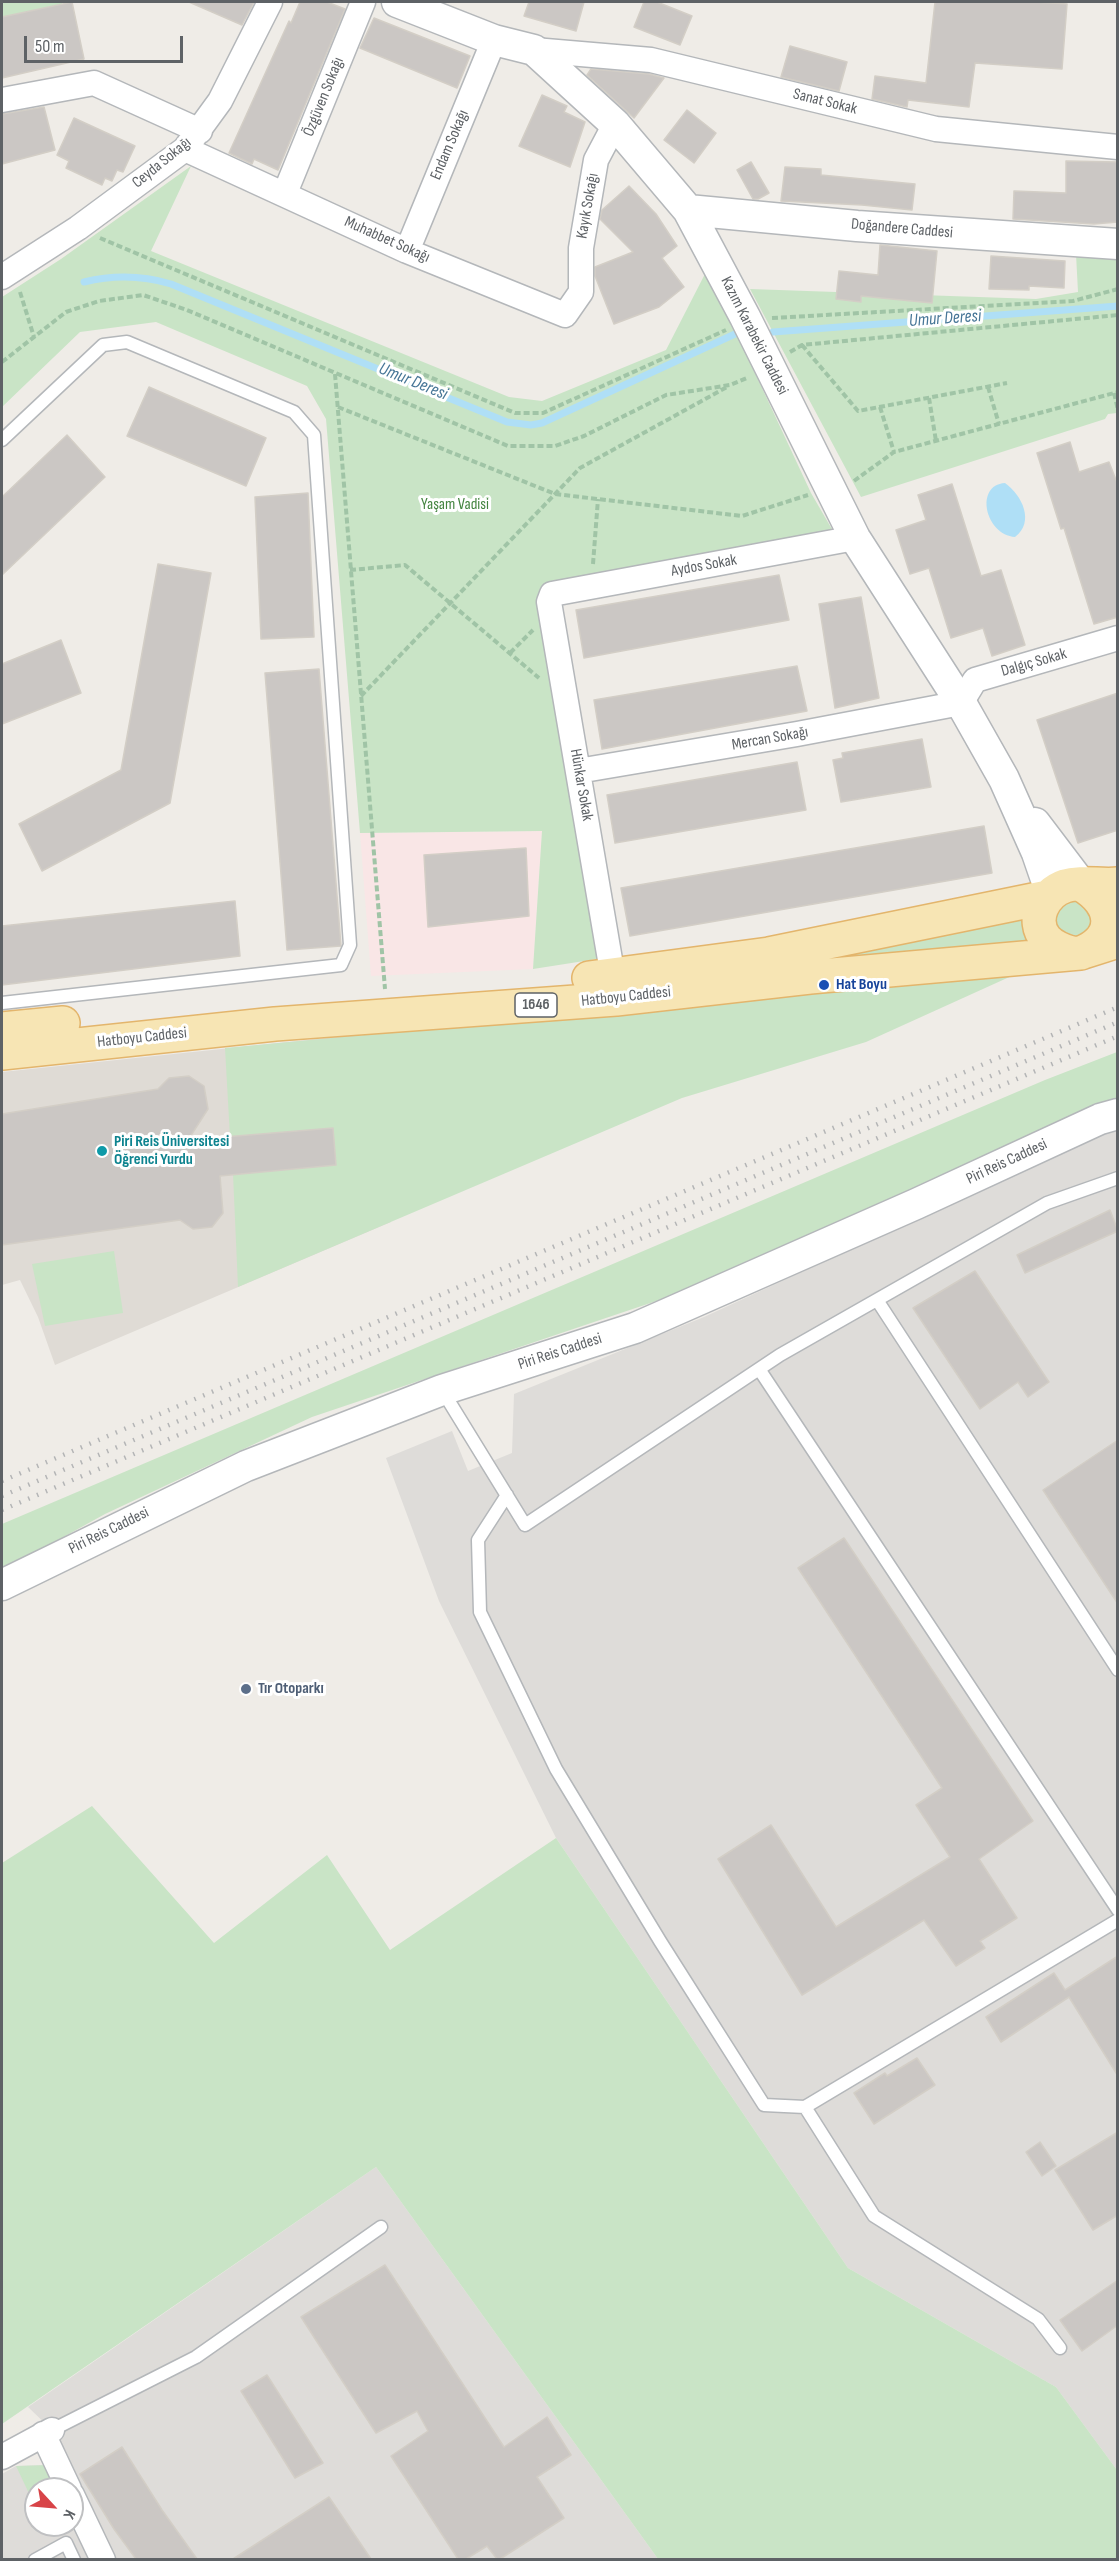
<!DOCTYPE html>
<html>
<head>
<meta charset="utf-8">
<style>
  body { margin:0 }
  #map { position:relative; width:1119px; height:2561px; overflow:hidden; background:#efece7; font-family:"Sofia Sans Condensed",sans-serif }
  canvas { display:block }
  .frame { position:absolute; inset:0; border:3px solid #5e6266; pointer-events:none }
  .north { position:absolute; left:24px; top:2477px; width:60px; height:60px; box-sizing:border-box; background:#fff; border:2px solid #bfc0c2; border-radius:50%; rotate:116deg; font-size:16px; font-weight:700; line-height:24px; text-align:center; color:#5e6266 }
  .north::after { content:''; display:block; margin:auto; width:21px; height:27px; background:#d84448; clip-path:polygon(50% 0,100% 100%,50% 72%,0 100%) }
  .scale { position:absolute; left:24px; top:36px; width:159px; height:27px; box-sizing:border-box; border:3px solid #5e6266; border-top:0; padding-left:8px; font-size:18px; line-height:21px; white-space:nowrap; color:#5e6266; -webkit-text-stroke:4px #fff; paint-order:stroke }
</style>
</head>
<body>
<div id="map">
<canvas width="1119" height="2561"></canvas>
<div class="frame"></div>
<div class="north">K</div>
<div class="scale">50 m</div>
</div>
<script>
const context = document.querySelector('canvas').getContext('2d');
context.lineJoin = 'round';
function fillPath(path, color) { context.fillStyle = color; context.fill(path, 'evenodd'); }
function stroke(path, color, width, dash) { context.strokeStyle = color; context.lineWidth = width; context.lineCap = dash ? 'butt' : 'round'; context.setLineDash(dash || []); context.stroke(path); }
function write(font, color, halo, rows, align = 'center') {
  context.font = font + ' "Sofia Sans Condensed",sans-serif'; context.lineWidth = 6; context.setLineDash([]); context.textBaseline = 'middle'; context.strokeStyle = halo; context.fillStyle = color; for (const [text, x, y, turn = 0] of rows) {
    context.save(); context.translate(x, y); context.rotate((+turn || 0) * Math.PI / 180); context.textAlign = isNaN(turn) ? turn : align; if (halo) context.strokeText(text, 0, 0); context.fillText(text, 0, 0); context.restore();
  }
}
fillPath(new Path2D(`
  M1117,1127v1343l-61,-83 -208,-119 -292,-430 -117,-237 -53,-143 66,-27 16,40 44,-18 2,-59 190,-77z
  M376,2167l282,392h-545l-61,-129 -24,-23z
  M49,2465l-13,24v36h36l22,34h-92v-85l14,-8z`), '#dedcd9');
fillPath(new Path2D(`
  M355,1035l36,187 -336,143 -17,-48 -18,-37 -18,5v-213z`), '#dfdbd5');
fillPath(new Path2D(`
  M542,831l-9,138 -162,7 -11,-143z`), '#f9e6e6');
fillPath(new Path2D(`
  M2,2h61l-1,2 -60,13z
  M191,166l-40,85 358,146 33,4 124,-51 41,-80 104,223 22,38 -240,43 -46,42 50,343 -64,10 9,-138 -182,2 -34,-414 -19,-33 -151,-64 -76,10 -78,75v-110l59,-38z
  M1076,254h41v159l-9,1 -3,5 -244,78 -111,-208 286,10 42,-7z
  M1067,897l29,11 -8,30 -23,2 -13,-24z
  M1032,913l5,32 -235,17z
  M1016,974l-150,68 -184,56 -444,189 -5,-113 103,-9 -3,-37 -103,9 -5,-89z
  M1117,1052v50l-422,186 -383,129 -207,97 -103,57v-47l1043,-444z
  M114,1251l9,62 -78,13 -13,-62z
  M92,1806l122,137 113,-88 63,95 166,-112 292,430 208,119 61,83v89h-459l-282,-392 -374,257v-561z
  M49,2465l11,24h-24l-1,17 -19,-40z`), '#c9e4c6');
fillPath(new Path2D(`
  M1005,483c17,12 30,39 10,54 -30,-2 -41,-52 -10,-54z`), '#afdff6');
stroke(new Path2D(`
  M84,282c29,-7 57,-7 87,2l336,138 24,3 11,-2 193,-89
  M773,332l345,-26`), '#afdff6', 7);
const building = new Path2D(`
  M72,2l12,57 -82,19v-61z
  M189,2h65l-12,23z
  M300,2h27l18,7 -67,161 -24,-11 -2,5 -23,-11 60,-132 2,2z
  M529,2h55l-8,29 -52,-15z
  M644,2h13l35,14 -12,29 -46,-18z
  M935,2h101l31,2 -5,65 -87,-6 -6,44 -61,-7 -1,7 -35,-8 3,-23 51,7z
  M374,18l96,38 -13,32 -97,-40z
  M790,46l57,16 -8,29 -58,-14z
  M591,69l58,5 15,4 -30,40 -47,-43z
  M542,95l25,11 -3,6 21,10 -15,45 -51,-21z
  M44,107l11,43 -53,14v-50z
  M687,110l29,23 -22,30 -30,-23z
  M74,118l61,28 -12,26 -6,-2 -5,11 -7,-3 -3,7 -36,-17 3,-7 -12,-6z
  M1066,161l52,1v60l-24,2 -81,-5 1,-28 52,2z
  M751,162l18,31 -11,6h-5l-16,-29z
  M785,167l36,2v6l94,9 -3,26 -50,-5 -81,-4z
  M629,186l27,28 21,32 -15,12 22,29 -25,20 -45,17 -19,-48v-9l38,-15 -33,-33 2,-9z
  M880,245l57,6 -5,52 -71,-7v6l-25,-3 3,-28 39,4z
  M991,256l74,5 -1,27 -35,-2v4l-40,-1z
  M149,387l117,51 -20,48 -119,-50z
  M67,435l38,42 -103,98v-78z
  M1070,442l9,30 30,-10 9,23v132l-24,7 -30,-96 -3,1 -24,-76z
  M952,484l29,92 20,-6 24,75 -33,11 -9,-28 -32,10 -22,-70 -19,6 -14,-44 30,-10 -8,-25z
  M308,493l6,144 -53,2 -6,-142z
  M158,564l53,9 -41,230 -128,68 -23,-47 102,-54z
  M779,575l10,45 -205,38 -8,-48z
  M861,597l18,101 -44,10 -16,-104z
  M61,640l20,53 -79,31v-60z
  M797,666l10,45 -205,38 -8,-49z
  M319,669l22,277 -54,4 -22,-277z
  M1118,693v137l-40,13 -41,-123z
  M922,739l9,48 -90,15 -8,-42 10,-2 -1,-5z
  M797,762l9,48 -191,33 -8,-48z
  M984,826l8,47 -362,63 -9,-48z
  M526,848l3,68 -101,11 -4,-72z
  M235,901l5,55 -238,29v-59z
  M189,1076l15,10 4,23 -20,31 145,-12 3,37 -116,11 3,37 -11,14 -19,2 -13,-9 -178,25v-131l156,-25 11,-11z
  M1110,1210l8,21 -93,42 -8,-18z
  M975,1271l74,111 -21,15 -10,-15 -38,27 -67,-101z
  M1118,1440v164l-75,-114z
  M844,1538l189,283 -54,38 38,59 -37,23 5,7 -29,18 -32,-46 -122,75 -84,-136 53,-34 65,102 114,-70 -34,-52 26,-17 -144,-220z
  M1118,1956v120l-49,-79 -68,45 -15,-25 68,-44 11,17z
  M917,2058l18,27 -61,39 -20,-31 31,-20 2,3z
  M1118,2132v83l-25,15 -38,-60z
  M1040,2142l16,24 -14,10 -16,-24z
  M385,2265l119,182 43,-30 24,38 -34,22 27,41 -64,41h-3l-10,-13 -21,13h-8l-67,-103 37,-25 -11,-20 -41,22 -75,-116z
  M1118,2280v45l-36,26 -22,-31z
  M267,2375l56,88 -28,15 -54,-87z
  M122,2447l40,63 35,49h-61l-22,-30 -34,-55z
  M329,2497l42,62h-138z`);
fillPath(building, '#cbc7c4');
stroke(building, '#d3cec6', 1.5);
const service = new Path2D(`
  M2,440l101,-95 24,-3 167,70 20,23 36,510 -9,20 -339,38
  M877,1300l241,370
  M759,1369l359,541
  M442,1390l83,135 255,-170 267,-152 71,-25
  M507,1495l-29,45 2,72 76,157 104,172 104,164 41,2 69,109 164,103 22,29
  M805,2107l313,-187
  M52,2430l144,-73 185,-130
  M35,2560l31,-17 8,17`);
const minor = new Path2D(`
  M534,50l117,10 285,69 182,18
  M2,100l92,-17 106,48
  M185,149l222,102 158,64 16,-23v-44l15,-88 19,-36
  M285,193l78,-191
  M407,251l87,-211
  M2,277l76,-49 107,-79 35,-48 50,-99
  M578,771l219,-37 164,-31 14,-23 143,-42
  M615,989l-66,-387 3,-8 303,-56
  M43,2434l26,55
  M2,2457l50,-27
  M72,2495l31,65`);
const tertiary = new Path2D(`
  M397,2l97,38 40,10 81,74 73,86 57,107 110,221 106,165 43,76 33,74 11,32v12
  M688,210l169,16 261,18
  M1035,823l47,62
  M2,1585l244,-119 196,-76 193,-62 281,-124 184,-85 18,-5`);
const primary = new Path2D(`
  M1071,953c-9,-3 -18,-6 -25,-14 -16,-19 -2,-46 19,-53 16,-5 36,0 53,-2
  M1081,953c38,-16 33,-49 1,-68
  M589,978l180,-24 279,-57
  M2,1029l61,-6
  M2,1053l273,-29 341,-25 194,-22 270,-24 38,-12`);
stroke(service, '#b4b7ba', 15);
stroke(minor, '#b4b7ba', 27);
stroke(tertiary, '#b4b7ba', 33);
stroke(primary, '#e3b56c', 36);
stroke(new Path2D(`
  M100,238l415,175h28l183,-83
  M20,292l14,45
  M772,318l301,-17 45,-12
  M802,345l56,66 149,-28
  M790,352l12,-7 316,-30
  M2,362l64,-50 33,-11 44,-6 44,15 321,136h47l29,-10 82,-41 64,-10 17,-7
  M335,374l50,615
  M988,387l11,37
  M1114,393l4,17
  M929,398l7,43
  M338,407l217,87 187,22 66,-21
  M880,407l14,45
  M854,481l40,-29 224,-60
  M593,564l5,-65
  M350,570l55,-5 134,113
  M510,653l23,-23
  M361,696l219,-228 147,-81`), '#a0c4a6', 4, [6, 3]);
stroke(service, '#fff', 12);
stroke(minor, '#fff', 24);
stroke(tertiary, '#fff', 30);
stroke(primary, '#f7e5b4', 33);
stroke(new Path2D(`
  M2,1481l1116,-474
  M2,1496l1116,-474
  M2,1510l1116,-474`), '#b4b5b6', 4.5, [1.5, 8]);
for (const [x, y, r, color] of [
  [824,985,6,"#1a4fb4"],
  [102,1151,6,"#0f9aa8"],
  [246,1689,6,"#5c6f8a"]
]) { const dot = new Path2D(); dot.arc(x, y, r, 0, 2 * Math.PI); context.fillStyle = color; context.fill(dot); stroke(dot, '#fff', 2); }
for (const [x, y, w] of [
  [536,1005,42]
]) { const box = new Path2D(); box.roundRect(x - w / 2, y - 12, w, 24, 4.5); context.fillStyle = '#fff'; context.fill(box); stroke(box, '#5e6266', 1.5); }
write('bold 15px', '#5e6266', null, [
  ["1646",536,1005]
]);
write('16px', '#5e6266', '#fff', [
  ["Özgüven Sokağı",324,97,-68],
  ["Sanat Sokak",825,102,14],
  ["Endam Sokağı",450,145,-67],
  ["Ceyda Sokağı",162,163,-39],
  ["Kayık Sokağı",588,206,-80],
  ["Doğandere Caddesi",902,229,5],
  ["Muhabbet Sokağı",387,240,24],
  ["Kazım Karabekir Caddesi",754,336,63],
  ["Aydos Sokak",704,566,-10],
  ["Dalgıç Sokak",1034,663,-16],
  ["Mercan Sokağı",770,739,-10],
  ["Hünkar Sokak",581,785,80],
  ["Hatboyu Caddesi",626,997,-6],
  ["Hatboyu Caddesi",142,1038,-6],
  ["Piri Reis Caddesi",1007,1162,-25],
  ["Piri Reis Caddesi",560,1352,-18],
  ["Piri Reis Caddesi",109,1531,-26]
]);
write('16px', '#43843f', '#fff', [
  ["Yaşam Vadisi",455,505]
]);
write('bold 16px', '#164399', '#fff', [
  ["Hat Boyu",836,985]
], 'left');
write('bold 16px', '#0d838f', '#fff', [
  ["Piri Reis Üniversitesi",114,1142],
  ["Öğrenci Yurdu",114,1160]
], 'left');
write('bold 16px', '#4e5e75', '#fff', [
  ["Tır Otoparkı",258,1689]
], 'left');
write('italic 18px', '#477697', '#fff', [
  ["Umur Deresi",945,319,-4],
  ["Umur Deresi",413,382,22]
]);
</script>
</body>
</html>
